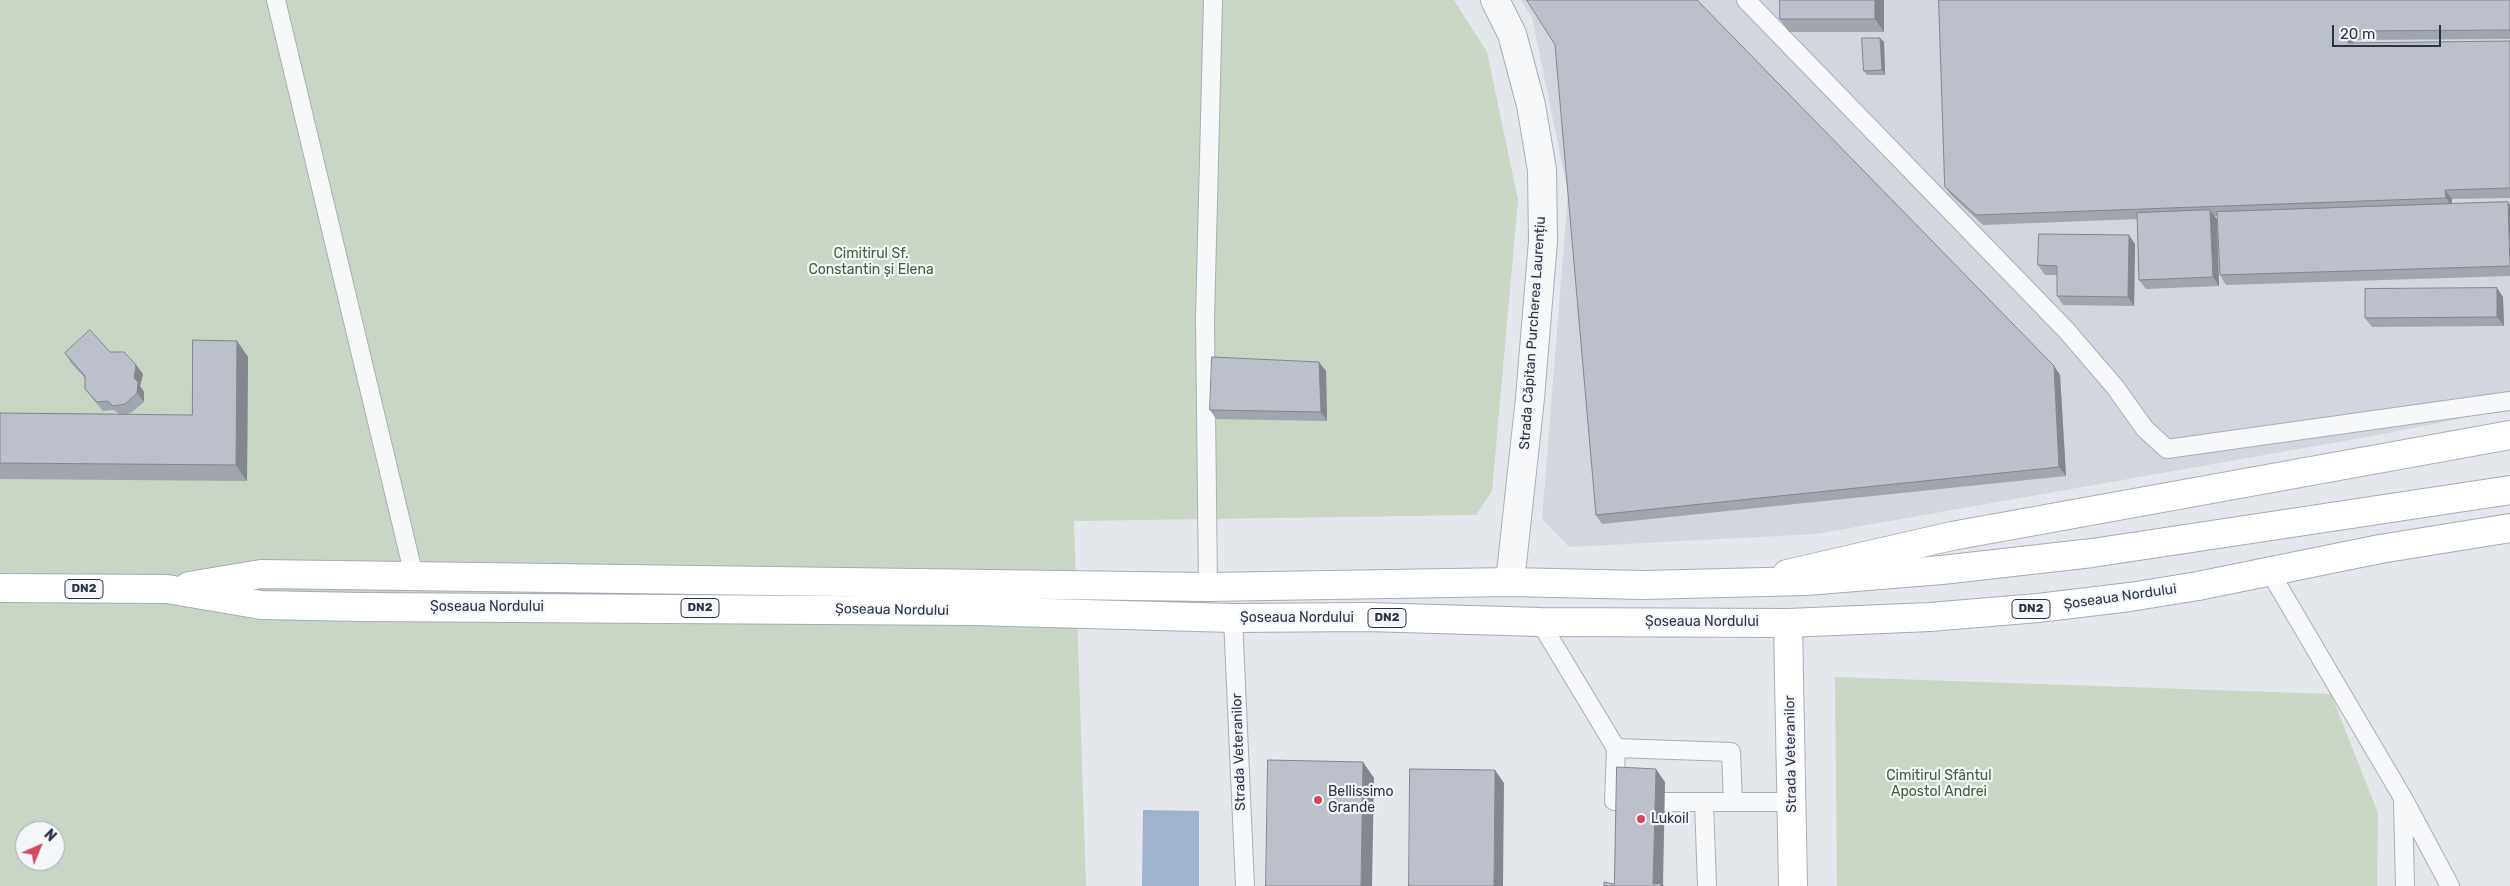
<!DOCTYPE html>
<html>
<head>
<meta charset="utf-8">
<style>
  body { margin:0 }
  #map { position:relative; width:2510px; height:886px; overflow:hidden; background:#e4e7ec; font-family:Rubik,sans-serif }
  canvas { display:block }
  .north { position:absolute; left:15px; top:821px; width:50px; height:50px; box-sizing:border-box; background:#f4f6f9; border:1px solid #a4a8b1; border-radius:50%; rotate:44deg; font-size:14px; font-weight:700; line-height:20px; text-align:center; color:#2b3445 }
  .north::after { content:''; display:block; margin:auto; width:18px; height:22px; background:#d1495b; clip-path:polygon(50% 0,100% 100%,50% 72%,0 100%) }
  .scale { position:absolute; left:2332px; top:25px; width:109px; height:22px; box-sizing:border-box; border:2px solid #2b3445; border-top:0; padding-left:6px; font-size:15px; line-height:18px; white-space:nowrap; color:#2b3445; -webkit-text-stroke:4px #f4f6f9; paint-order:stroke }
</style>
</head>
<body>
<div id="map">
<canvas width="2510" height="886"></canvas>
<div class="north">N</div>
<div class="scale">20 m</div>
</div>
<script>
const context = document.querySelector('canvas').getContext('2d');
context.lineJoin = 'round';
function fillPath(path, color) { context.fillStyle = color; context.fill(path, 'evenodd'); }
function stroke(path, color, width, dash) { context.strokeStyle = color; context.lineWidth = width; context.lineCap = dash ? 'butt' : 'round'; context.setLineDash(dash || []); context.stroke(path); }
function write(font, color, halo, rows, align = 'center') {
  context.font = font + ' Rubik,sans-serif'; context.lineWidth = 4.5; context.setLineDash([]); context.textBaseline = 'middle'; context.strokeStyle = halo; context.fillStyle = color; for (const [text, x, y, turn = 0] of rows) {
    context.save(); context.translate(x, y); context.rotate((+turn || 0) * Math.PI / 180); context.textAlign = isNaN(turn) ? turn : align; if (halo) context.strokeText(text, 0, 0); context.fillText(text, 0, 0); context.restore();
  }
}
fillPath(new Path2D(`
  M1521,0h989v409l-132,26 -562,99 -247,13 -27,-28 26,-326 -36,-176z`), '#d2d6de');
fillPath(new Path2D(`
  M0,0h1454l33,52 31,148 -26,291 -16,24 -402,6 12,365h-1086zM25,831h30v30h-30z
  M1835,677l496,17 47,119 -1,73h-540z`), '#c9d6c5');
fillPath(new Path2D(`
  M1143,810l56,1v75h-57z`), '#9fb4cc');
const lane = new Path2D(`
  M276,0l138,576
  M1746,0l320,330 49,57 30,42 22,20 343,-48
  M2270,572l133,226 47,88
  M1208,587l-3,-268 8,-319
  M1233,618l12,268
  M1540,622l76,126 -2,53h11
  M1616,748l115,4 2,50
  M2403,801l2,85
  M1664,802h128
  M1704,802l3,84`);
const street = new Path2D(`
  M1495,0l17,34 19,71 11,65 1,71 -13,157 -20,184`);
const secondary = new Path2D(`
  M1787,574l165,-38 558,-101
  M1788,623l5,263`);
const primary = new Path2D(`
  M189,586l72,-12 947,13 302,-5 133,3 163,-4 136,-11 150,-17 418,-63
  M0,588l167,1 94,16 100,2 613,4 259,7 134,-1 173,5 248,1 142,-6 108,-9 92,-11 68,-11 182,-37 130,-21`);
stroke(lane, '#a9aeb7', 20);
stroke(street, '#a9aeb7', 30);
stroke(secondary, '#a9aeb7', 30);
stroke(primary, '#a3abb8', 30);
stroke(lane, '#f7f8fa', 18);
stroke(street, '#f7f8fa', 28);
stroke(secondary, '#fff', 28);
stroke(primary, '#fff', 28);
fillPath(new Path2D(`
  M1780,0h104v32h-95l-9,-13z
  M1939,0h571v39l-157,1v3l157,-2v157l-58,1v5l56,-2 2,3v71l-284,9 -6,-10 -3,-59h-3l3,3 2,67 -73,3 -7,-9 -2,-61 -154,6 -31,-29 -7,-9z
  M1880,38l4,4 1,33h-18l-3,-4z
  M2135,244l-1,62 -71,-1 -6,-9v-21h-12l-7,-10z
  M2497,288l6,9 1,29 -132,1 -7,-9z
  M237,341l11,16 -1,124 -247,-2v-66l119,1 -5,-4 -11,1 -11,-13 -7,-9v-11l-14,-15 -6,-10 45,-1 26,13 7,9 -3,12 4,6v10l-13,11 -8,2h69z
  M2054,366l6,9 6,101 -464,48 -6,-9z
  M1326,371l1,50 -111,-2 -6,-9z`), '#a1a5ae');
fillPath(new Path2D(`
  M1875,0h9v32l-9,-13z
  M2347,31l6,9 1,12 -6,-9z
  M1880,38l4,4 1,33 -3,-5z
  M2445,190l7,9v8l-6,-9z
  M2508,202l2,3v54z
  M2210,210l7,9 2,67 -6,-9z
  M2129,235l6,9 -1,62 -6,-9z
  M2497,288l6,9 1,29 -7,-9z
  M237,341l11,16 -1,124 -11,-16z
  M1319,362l7,9 1,50 -6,-9z
  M136,365l7,9 -3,12 4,6v10l-7,-9 -3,-15z
  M2054,366l6,9 6,101 -7,-9z
  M1363,762l11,16 -2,108h-11z
  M1656,769l9,13 -2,103 1,1h-9l-2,-2z
  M1495,770l9,13 -1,103h-9z`), '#83868d');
const building = new Path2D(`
  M1527,0h170l357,366 5,101 -463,48 -41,-470z
  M1780,0h95v19h-95z
  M1939,0h571v30l-163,1 1,12 162,-2v147l-65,2 1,8 -470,17 -31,-28z
  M1862,38h18l2,32 -18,1z
  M2508,202l2,64 -290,9 -3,-63z
  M2210,210l3,67 -74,3 -2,-67z
  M2039,234l90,1 -1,62 -71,-1v-30l-19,-1z
  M2497,288v29l-132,1v-29z
  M90,330l20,22h14l12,13 -2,13 4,4 -1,11 -12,11 -12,2 -5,-5 -11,1 -12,-13v-13l-20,-23z
  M193,340l44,1 -1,124 -236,-2v-50l192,2z
  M1212,357l107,5 2,50 -111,-2z
  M1268,760l95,2 -2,124h-95z
  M1617,767l39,2 -3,115 8,-1v3h-57v-4l10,2z
  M1410,769l85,1 -1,116h-85z`);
fillPath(building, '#bbc0ca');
stroke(building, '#83868d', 1);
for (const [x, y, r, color] of [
  [1318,800,5,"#d1495b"],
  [1641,819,5,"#d1495b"]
]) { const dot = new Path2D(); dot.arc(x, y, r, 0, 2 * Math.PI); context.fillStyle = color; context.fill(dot); stroke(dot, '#f4f6f9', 2); }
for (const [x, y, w] of [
  [84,589,38],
  [700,608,38],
  [2031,609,38],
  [1387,618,38]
]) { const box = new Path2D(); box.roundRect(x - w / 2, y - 9.5, w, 19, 4); context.fillStyle = '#f4f6f9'; context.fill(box); stroke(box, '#2b3445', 1); }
write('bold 12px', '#2b3445', null, [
  ["DN2",84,589],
  ["DN2",700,608],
  ["DN2",2031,609],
  ["DN2",1387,618]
]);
write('14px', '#3f6138', '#f4f6f9', [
  ["Cimitirul Sf.",871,254],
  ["Constantin și Elena",871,270],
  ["Cimitirul Sfântul",1939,776],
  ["Apostol Andrei",1939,792]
]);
write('14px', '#2b3445', '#f4f6f9', [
  ["Strada Căpitan Purcherea Laurențiu",1533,333,-86],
  ["Șoseaua Nordului",2120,597,-8],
  ["Șoseaua Nordului",487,607],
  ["Șoseaua Nordului",892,610,1],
  ["Șoseaua Nordului",1297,618],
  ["Șoseaua Nordului",1702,622],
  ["Strada Veteranilor",1239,752,-92],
  ["Strada Veteranilor",1791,754,-91]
]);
write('14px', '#2b3445', '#f4f6f9', [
  ["Bellissimo",1328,792],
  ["Grande",1328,808],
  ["Lukoil",1651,819]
], 'left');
</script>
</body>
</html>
